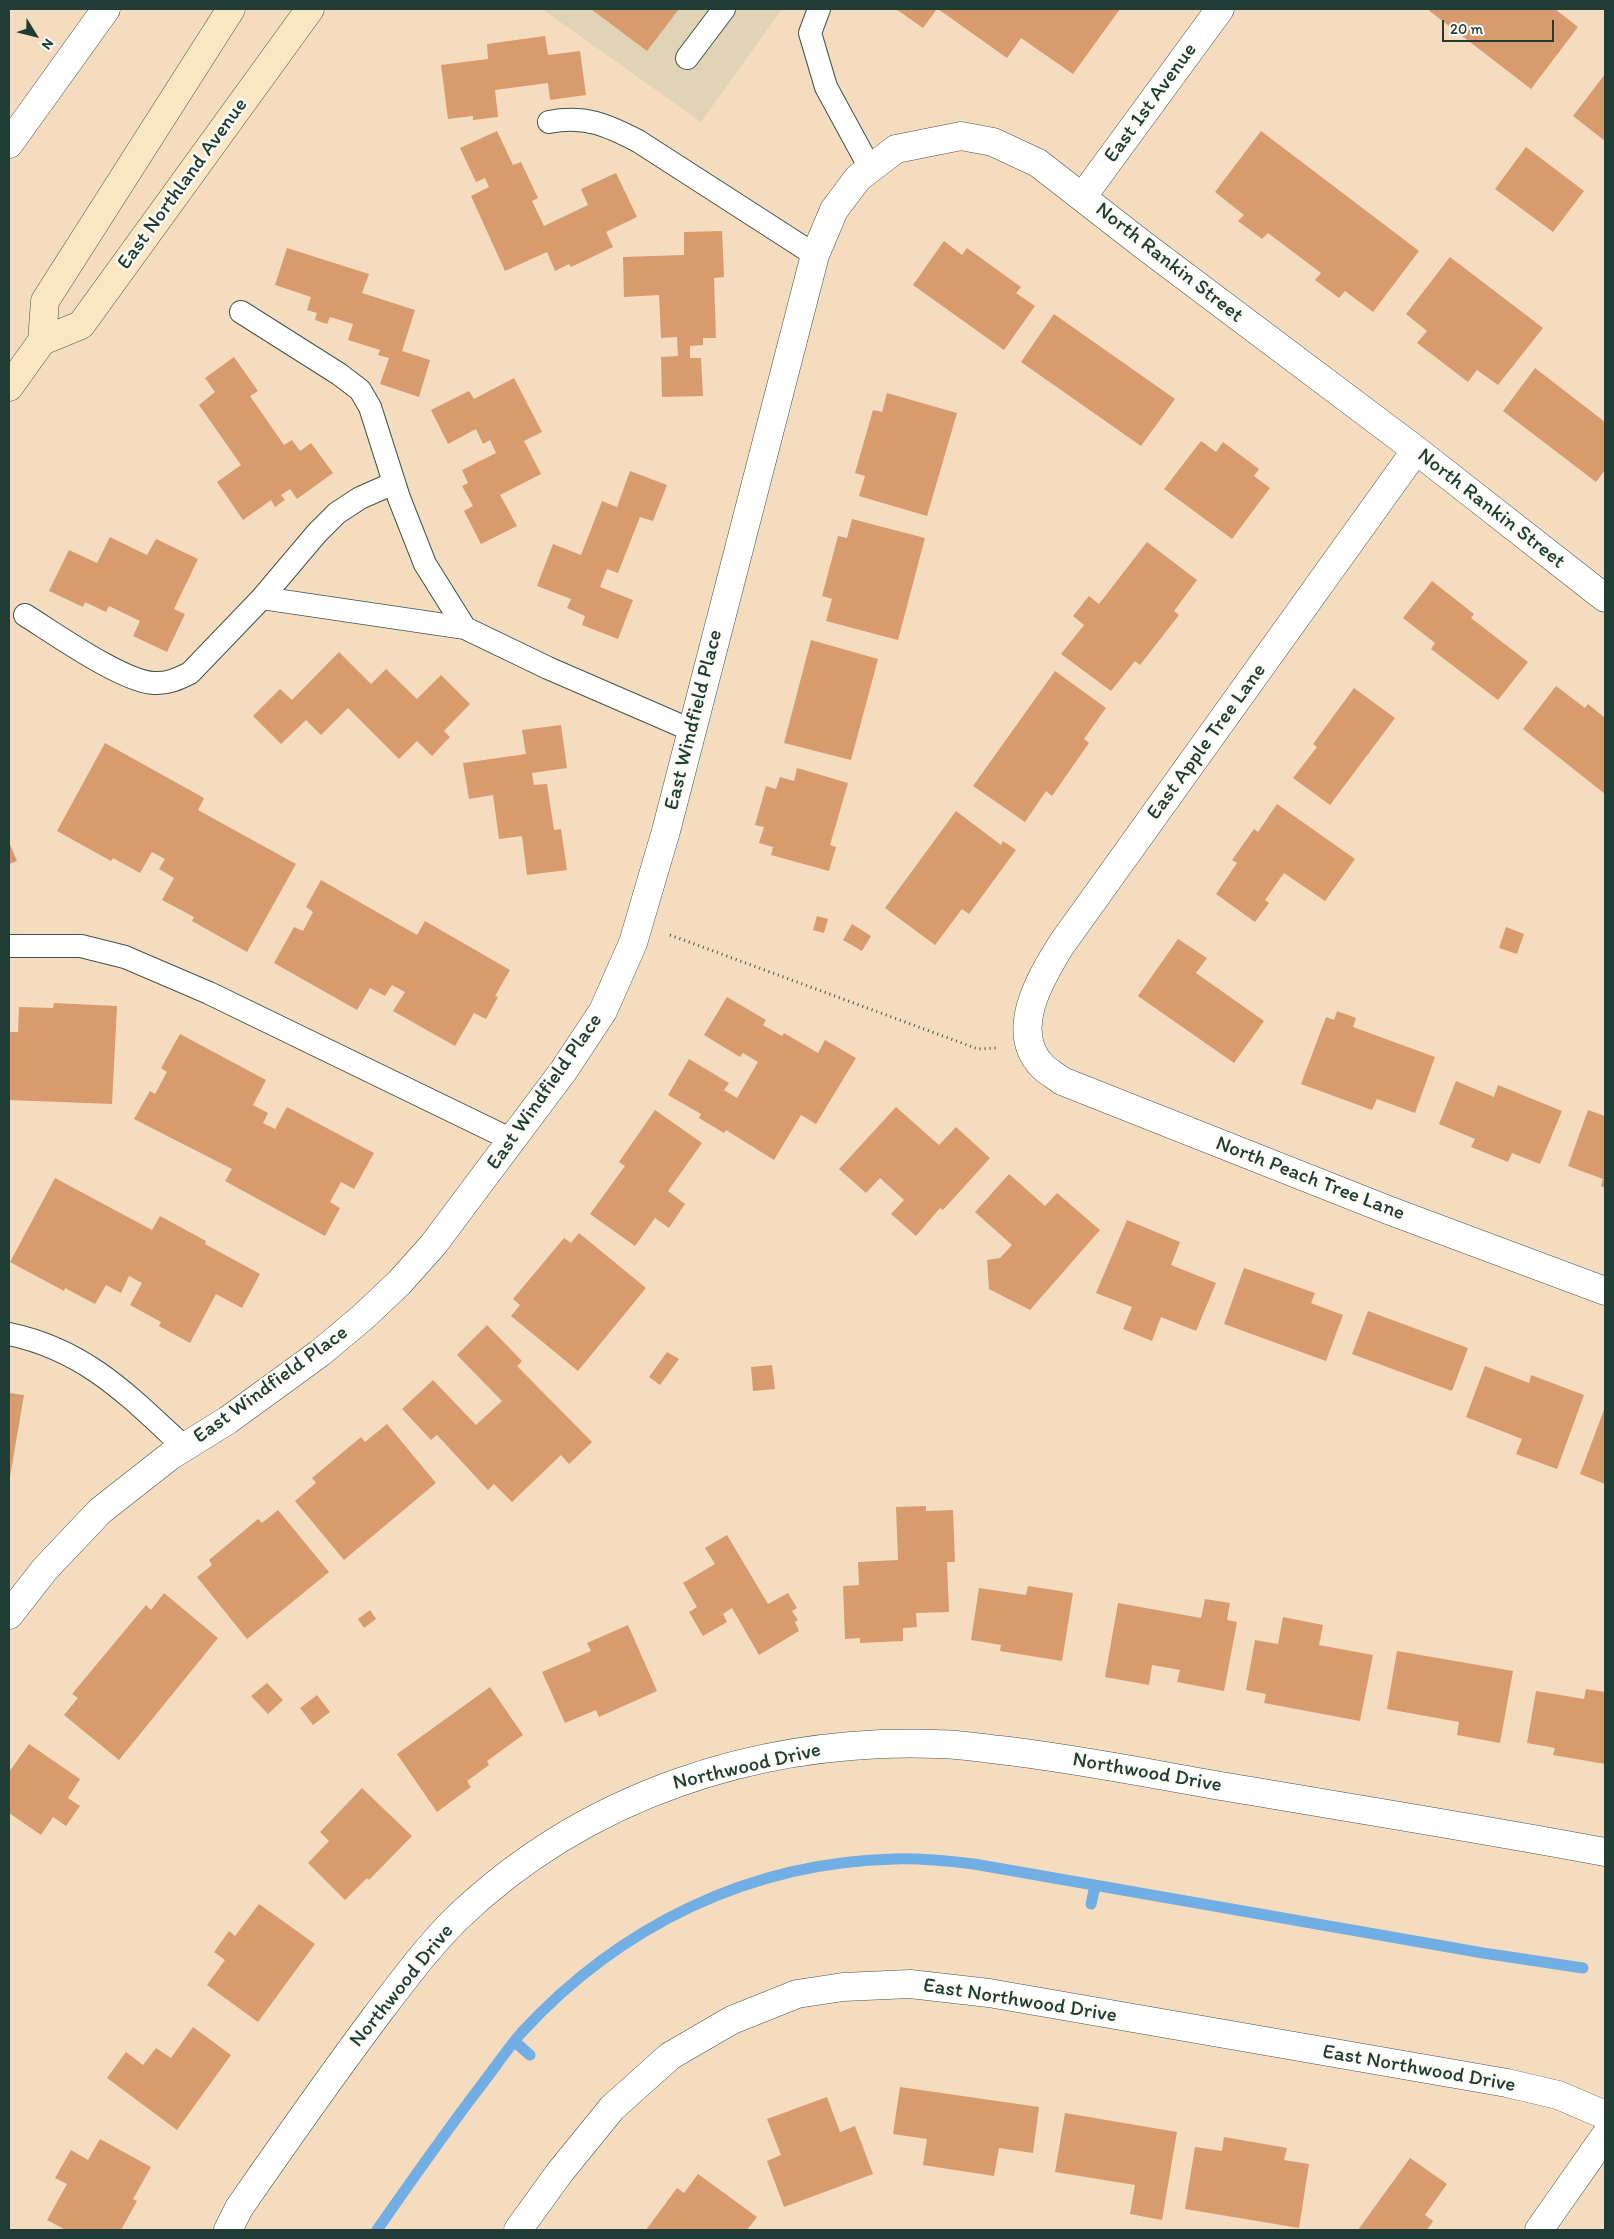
<!DOCTYPE html>
<html>
<head>
<meta charset="utf-8">
<style>
  body { margin:0 }
  #map { position:relative; width:1614px; height:2239px; overflow:hidden; background:#f5dcbf; font-family:Itim,sans-serif }
  canvas { display:block }
  .frame { position:absolute; inset:0; border:10px solid #1f3d34; pointer-events:none }
  .north { position:absolute; left:10px; top:10px; width:50px; height:50px; -webkit-text-stroke:4px #fdfcf7; paint-order:stroke; rotate:126deg; font-size:14px; font-weight:700; line-height:20px; text-align:center; color:#1f3d34 }
  .north::after { content:''; display:block; margin:auto; width:18px; height:22px; background:#1f3d34; clip-path:polygon(50% 0,100% 100%,50% 72%,0 100%) }
  .scale { position:absolute; left:1442px; top:20px; width:112px; height:22px; box-sizing:border-box; border:2px solid #1f3d34; border-top:0; padding-left:6px; font-size:15px; line-height:18px; white-space:nowrap; color:#1f3d34; -webkit-text-stroke:4px #fdfcf7; paint-order:stroke }
</style>
</head>
<body>
<div id="map">
<canvas width="1614" height="2239"></canvas>
<div class="frame"></div>
<div class="north">N</div>
<div class="scale">20 m</div>
</div>
<script>
const context = document.querySelector('canvas').getContext('2d');
context.lineJoin = 'round';
function fillPath(path, color) { context.fillStyle = color; context.fill(path, 'evenodd'); }
function stroke(path, color, width, dash) { context.strokeStyle = color; context.lineWidth = width; context.lineCap = dash ? 'butt' : 'round'; context.setLineDash(dash || []); context.stroke(path); }
function write(font, color, halo, rows, align = 'center') {
  context.font = font + ' Itim,sans-serif'; context.lineWidth = 5; context.setLineDash([]); context.textBaseline = 'middle'; context.strokeStyle = halo; context.fillStyle = color; for (const [text, x, y, turn = 0] of rows) {
    context.save(); context.translate(x, y); context.rotate((+turn || 0) * Math.PI / 180); context.textAlign = isNaN(turn) ? turn : align; if (halo) context.strokeText(text, 0, 0); context.fillText(text, 0, 0); context.restore();
  }
}
fillPath(new Path2D(`
  M542,9h240l-81,113z`), '#e1d3b5');
stroke(new Path2D(`
  M1091,1904l4,-18
  M515,2042l15,13
  M377,2230c35,-50 69,-99 106,-147 13,-17 25,-35 39,-51 98,-106 228,-170 373,-173 27,-1 53,2 79,5l509,89 100,15`), '#71aee3', 11);
fillPath(new Path2D(`
  M591,9h88l-32,42z
  M896,9h41l-14,19z
  M938,9h182l-47,65 -52,-36 -14,20z
  M1427,9h128l23,18 -47,62z
  M545,36l3,19 32,-4 6,44 -36,5 -2,-17 -53,7 3,27 -25,3v-4l-25,3 -7,-54 47,-6 -1,-15z
  M1605,74v67l-32,-25z
  M497,131l16,34 8,-3 17,36 -6,3 12,25 44,-21 -7,-16 35,-16 21,44 -31,15 7,15 -42,20 -2,-3 -14,7 -8,-19 -42,19 -34,-75 18,-9 -4,-9 -9,4 -16,-34z
  M1261,131l158,120 -46,61 -28,-21 -6,7 -24,-18 6,-7 -53,-40 -6,6 -24,-18 6,-6 -29,-23z
  M1526,147l58,44 -31,41 -58,-43z
  M722,231l2,46 -10,1 2,60h-13v7l-13,1v12h11l2,38 -41,1 -1,-40 17,-1 -1,-19 -16,1 -2,-43 -35,2 -1,-40 61,-2v-23z
  M944,241l18,14 5,-7 54,39 -5,6 19,13 -31,44 -91,-65z
  M287,248l82,26 -7,19 53,17 -13,41 28,9 -11,37 -39,-13 9,-26 -11,-3 2,-5 -32,-10 5,-16 -23,-7 -3,7 -12,-4 2,-7 -10,-3 4,-13 -36,-12z
  M1450,257l93,71 -45,57 -21,-15 -9,12 -51,-39 10,-12 -21,-17z
  M1054,314l121,85 -34,47 -120,-84z
  M234,357l24,34 -8,5 34,49 8,-5 8,11 11,-8 22,30 -36,26 -7,-10 -9,6 4,5 -10,7 -4,-7 -28,20 -26,-38 24,-17 -42,-60 16,-13 -10,-14z
  M1535,368l70,54v48l-9,12 -93,-71z
  M514,378l28,54 -18,9 17,33 -41,21 17,31 -36,18 -17,-33 9,-5 -11,-20 6,-3 -6,-13 34,-17 -6,-13 -7,4 -7,-15 -28,15 -17,-34 38,-19 5,8z
  M887,393l70,20 -30,103 -68,-20 6,-20 -10,-3 18,-63 9,2z
  M1201,441l15,11 7,-10 36,27 -5,7 16,12 -38,51 -68,-50z
  M630,471l37,14 -14,36 -13,-4 -22,56 -11,-4 -7,18 33,13 -15,39 -36,-14 3,-9 -18,-8 4,-9 -34,-13 16,-42 28,11 21,-54 15,6z
  M852,519l73,19 -27,102 -72,-19 6,-22 -10,-3 16,-60 9,2z
  M110,537l37,18 9,-16 42,20 -24,50 11,5 -18,38 -34,-16 7,-15 -31,-15 -3,6 -21,-10 -2,5 -34,-16 20,-41 28,13z
  M1147,542l50,38 -23,31 5,4 -39,50 -5,-4 -24,30 -50,-37 23,-29 -11,-9 16,-20 10,8z
  M1432,581l42,33 -3,4 57,44 -30,38 -67,-51 4,-6 -32,-25z
  M811,640l67,19 -27,101 -67,-17z
  M339,652l32,32 15,-15 31,30 24,-24 29,29 -26,27 6,6 -18,19 -15,-15 -18,18 -51,-51 -27,27 -15,-15 -25,24 -28,-28 27,-27 12,11z
  M1055,671l51,37 -22,31 5,4 -37,53 -6,-5 -21,31 -52,-36z
  M1556,686l29,22 3,-4 17,14v76l-82,-65z
  M1354,688l41,30 -65,87 -37,-27 24,-31 -4,-3z
  M561,725l6,43 -35,5 2,12 13,-1 7,46 7,-1 6,41 -40,5 -5,-39 -23,3 -6,-44 -24,4 -6,-36 63,-9 -4,-24z
  M105,743l99,55 -6,12 98,54 -49,88 -55,-31 2,-4 -32,-17 12,-22 -15,-9 6,-10 -13,-7 -12,21 -27,-15 -2,3 -54,-30z
  M797,768l51,15 -18,62 6,2 -7,24 -58,-16 2,-8 -14,-4 5,-16 -9,-2 11,-39 10,3 4,-12 14,4z
  M1277,804l78,55 -30,42 -41,-28 -19,27 4,3 -14,19 -39,-28 21,-31 -5,-3 22,-31 4,3z
  M956,811l45,34 2,-4 13,9 -47,64 -7,-5 -27,36 -50,-37z
  M9,842l8,19 -8,3z
  M321,880l96,55 8,-14 85,49 -15,26 3,1 -12,22 -12,-6 -19,33 -62,-35 12,-19 -13,-7 -7,11 -15,-8 -13,22 -83,-47 20,-36 9,4 10,-19 -7,-5z
  M817,916l11,3 -4,14 -11,-3z
  M852,924l19,12 -9,15 -19,-11z
  M1506,927l18,7 -7,20 -18,-6z
  M1178,939l29,19 -11,15 68,48 -30,42 -96,-67z
  M727,997l39,23 -3,5 19,11 2,-3 34,20 7,-13 31,18 -40,66 -15,-9 -27,45 -48,-30 -2,3 -25,-15 2,-4 -33,-19 21,-36 40,24 -5,7 13,8 21,-36 -15,-9 -3,4 -36,-22z
  M54,1003l63,3 -5,98 -103,-4v-68h9l1,-25 34,1z
  M1337,1011l19,7 -3,9 82,30 -20,56 -38,-14 -5,11 -71,-26 25,-67 8,3z
  M180,1034l86,46 -13,25 15,8 -5,10 12,6 12,-22 87,46 -20,36 -13,-7 -11,20 10,6 -15,28 -100,-55 7,-12 -98,-50 16,-28 5,3 12,-22 -6,-4z
  M1456,1081l38,16 4,-12 64,26 -22,53 -28,-11 -4,9 -37,-15 4,-8 -36,-15z
  M896,1107l43,38 17,-18 34,31 -47,52 -3,-2 -24,28 -25,-22 13,-14 -24,-22 -14,15 -27,-24z
  M655,1110l47,33 -34,48 17,13 -16,24 -14,-10 -20,28 -45,-32 35,-48 -6,-4z
  M1588,1110l17,6v72l-4,-2 2,-7 -35,-13z
  M1009,1174l36,32 12,-13 43,37 -70,80 -41,-21 -2,-29 13,-2 12,-13 -37,-33z
  M55,1178l97,52 8,-14 46,25 -1,3 55,30 -18,34 -26,-14 -26,49 -31,-17 2,-4 -31,-17 12,-22 -13,-7 -8,17 -15,-8 -11,19 -30,-16 -1,3 -54,-29z
  M1127,1220l53,22 -9,23 45,18 -20,48 -35,-14 -9,24 -29,-12 9,-22 -36,-14z
  M579,1233l67,55 -68,83 -67,-55 9,-11 -7,-6 51,-61 7,5z
  M1244,1268l71,25 -4,10 32,12 -17,46 -102,-37z
  M1368,1311l100,37 -16,43 -100,-37z
  M487,1325l35,36 -5,5 75,76 -23,22 -8,-9 -49,47 -18,-18 -6,6 -51,-55 -6,5 -29,-31 31,-29 43,45 26,-24 -45,-46z
  M667,1352l12,7 -19,26 -11,-8z
  M772,1365l3,24 -22,2 -2,-24z
  M1485,1366l44,17 2,-8 53,20 -27,74 -41,-15 6,-15 -56,-22z
  M9,1393l15,2 -14,82h-1z
  M1605,1407v77l-25,-10z
  M387,1424l49,59 -92,77 -49,-59 21,-18 -4,-5 49,-41 4,5z
  M926,1506v5l27,-1 2,52h-8l2,50 -33,1 1,14 -14,1v13l-43,2v-5l-15,1 -2,-53 16,-1 -1,-23 40,-2 -2,-53z
  M278,1510l51,62 -82,67 -50,-62 15,-12 -3,-5 49,-41 4,4z
  M727,1535l41,69 20,-11 9,15 -5,3 6,9 -3,2 4,9 -40,24 -27,-47 -9,6 4,8 -24,14 -14,-24 8,-5 -14,-24 32,-19 -10,-16z
  M1028,1586l45,7 -11,68 -62,-10 1,-6 -30,-5 8,-52 47,7z
  M164,1593l54,45 -99,122 -55,-45 14,-17 -6,-4 74,-89 5,5z
  M1205,1599l25,4 -3,17 10,2 -13,69 -47,-9 3,-12 -28,-5 -3,20 -44,-8 13,-74 83,15z
  M370,1610l6,9 -12,9 -6,-9z
  M1283,1617l40,8 -4,20 54,10 -13,66 -96,-18 2,-9 -20,-4 9,-50 23,4z
  M628,1625l29,66 -58,26 -3,-7 -31,13 -23,-51 49,-21 -4,-8z
  M1397,1651l116,20 -13,72 -43,-8 2,-13 -72,-13z
  M267,1683l16,17 -15,14 -17,-18z
  M490,1687l33,48 -36,26 2,4 -22,16 4,6 -34,25 -40,-58z
  M1586,1689l19,3v72l-52,-9 2,-7 -28,-5 9,-52 48,8z
  M317,1695l13,17 -17,13 -13,-17z
  M29,1744l51,35 -12,19 12,8 -14,20 -13,-9 -12,18 -32,-22v-41z
  M362,1788l50,48 -43,44 -2,-2 -22,22 -37,-37 21,-22 -9,-9z
  M259,1904l56,40 -57,78 -51,-37 18,-25 -11,-8 15,-21 6,5z
  M193,2027l38,28 -54,75 -70,-52 19,-26 17,13 13,-17 15,10z
  M900,2087l139,20 -6,46 -34,-5 -5,28 -71,-11 4,-26 -34,-5z
  M827,2097l13,35 15,-6 18,48 -89,33 -17,-46 14,-6 -14,-36z
  M1065,2113l112,19 -15,88 -32,-6 5,-29 -80,-13z
  M1224,2137l63,11 -3,12 25,4 -10,64 -114,-19 10,-62 27,4z
  M100,2139l51,28 -18,32 4,2 -16,29h-55l-19,-10 20,-36 -12,-6 16,-28 17,10z
  M1410,2158l37,26 -22,31 8,6 -6,9h-69z
  M698,2174l59,43 -10,13h-101l31,-42 7,5z`), '#d89b6d');
const lane = new Path2D(`
  M819,9l-9,24 16,54 44,81
  M687,58l37,-49
  M549,122c36,-7 58,3 89,19l177,114
  M241,312l98,62 21,16 10,17 29,91 26,66 40,64
  M262,598l203,30 83,40 143,62
  M25,615c29,18 98,67 129,68 13,1 24,-4 36,-10l72,-75 55,-65 20,-20 23,-15 34,-15
  M9,946h72l44,11 84,36 303,147
  M9,1334c77,16 120,62 175,113`);
const street = new Path2D(`
  M9,144l97,-135
  M1083,196l137,-187
  M1416,450l-355,495c-21,34 -53,87 -18,122 5,5 13,9 19,14l326,129 217,81
  M9,1615l36,-46 55,-58 70,-55 58,-36 92,-67 43,-36 36,-34 34,-38 131,-175 39,-59 30,-68 33,-112 149,-576 19,-45 24,-32 38,-29 65,-13 32,6 45,21 104,81 274,206 189,148
  M228,2230l11,-22c45,-65 90,-129 137,-192 25,-33 51,-68 80,-97 130,-125 304,-181 482,-175 21,0 42,4 62,6 79,9 156,25 233,38 124,21 249,41 372,64
  M518,2230l42,-58 52,-64 58,-52 62,-36 65,-26 46,-7 67,-3 79,9 518,90 51,12 47,20
  M1539,2230l66,-94`);
const secondary = new Path2D(`
  M42,341l39,-16 229,-316
  M9,387l33,-46 3,-40 186,-292`);
stroke(lane, '#3f5549', 24);
stroke(street, '#3f5549', 29);
stroke(secondary, '#3f5549', 29);
stroke(new Path2D(`
  M670,935l308,114 18,-1`), '#3f5549', 3, [1, 4]);
stroke(lane, '#fff', 22);
stroke(street, '#fff', 28);
stroke(secondary, '#fbe6c4', 28);
write('21px', '#1f3d34', '#fdfcf7', [
  ["East 1st Avenue",1151,103,-54],
  ["East Northland Avenue",183,184,-54],
  ["North Rankin Street",1169,263,38],
  ["North Rankin Street",1491,509,38],
  ["East Windfield Place",694,720,-76],
  ["East Apple Tree Lane",1207,742,-54],
  ["East Windfield Place",545,1092,-55],
  ["North Peach Tree Lane",1310,1179,21],
  ["East Windfield Place",271,1385,-36],
  ["Northwood Drive",747,1767,-13],
  ["Northwood Drive",1147,1773,10],
  ["Northwood Drive",402,1986,-51],
  ["East Northwood Drive",1020,2001,9],
  ["East Northwood Drive",1419,2069,10]
]);
</script>
</body>
</html>
